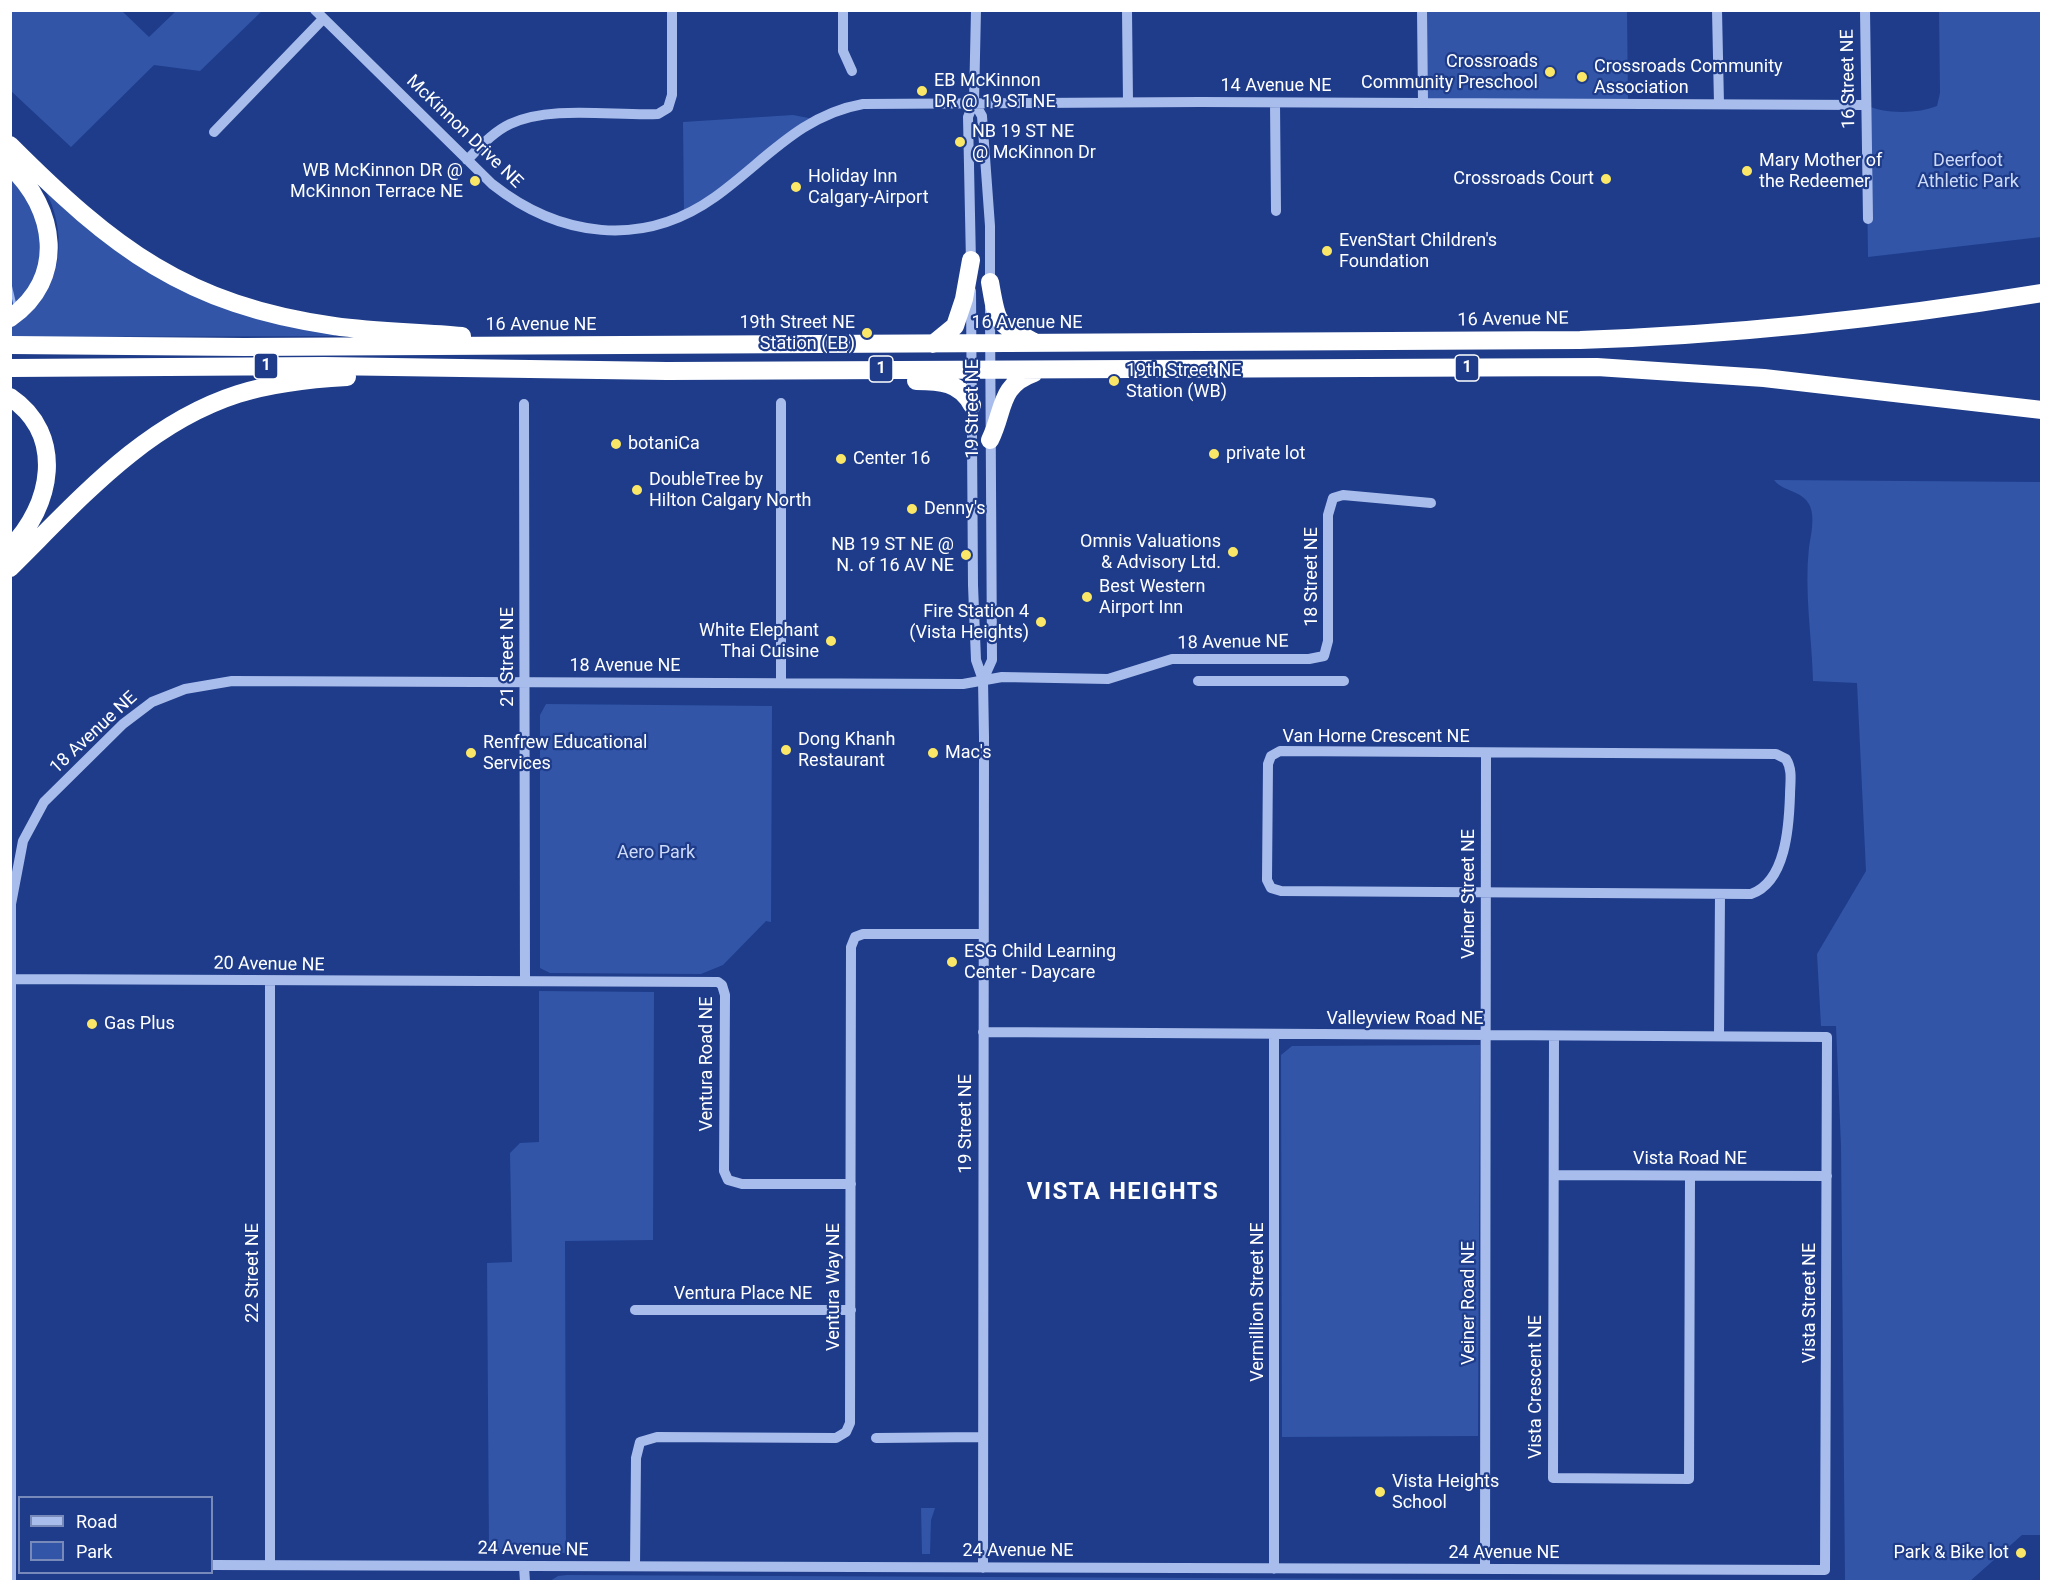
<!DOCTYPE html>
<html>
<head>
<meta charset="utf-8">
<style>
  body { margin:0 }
  #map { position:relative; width:2052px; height:1592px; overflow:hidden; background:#1e3c8a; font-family:Roboto,sans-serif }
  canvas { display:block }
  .frame { position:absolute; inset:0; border:12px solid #fff; pointer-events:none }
  .legend { position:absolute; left:18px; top:1496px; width:195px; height:78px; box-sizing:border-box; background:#1e3c8a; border:2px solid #788ab9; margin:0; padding:8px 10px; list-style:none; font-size:18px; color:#fff }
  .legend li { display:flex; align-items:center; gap:12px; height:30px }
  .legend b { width:30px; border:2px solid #788ab9 }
</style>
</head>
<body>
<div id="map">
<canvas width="2052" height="1592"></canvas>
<div class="frame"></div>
<ul class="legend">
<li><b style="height:8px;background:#a9bdec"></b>Road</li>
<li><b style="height:16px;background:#3255a7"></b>Park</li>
</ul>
</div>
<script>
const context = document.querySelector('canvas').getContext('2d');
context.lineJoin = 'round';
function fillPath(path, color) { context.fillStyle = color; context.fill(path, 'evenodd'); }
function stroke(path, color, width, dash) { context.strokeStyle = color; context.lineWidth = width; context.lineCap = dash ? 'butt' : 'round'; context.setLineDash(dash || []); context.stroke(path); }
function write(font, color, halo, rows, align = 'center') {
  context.font = font + ' Roboto,sans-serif'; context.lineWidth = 4.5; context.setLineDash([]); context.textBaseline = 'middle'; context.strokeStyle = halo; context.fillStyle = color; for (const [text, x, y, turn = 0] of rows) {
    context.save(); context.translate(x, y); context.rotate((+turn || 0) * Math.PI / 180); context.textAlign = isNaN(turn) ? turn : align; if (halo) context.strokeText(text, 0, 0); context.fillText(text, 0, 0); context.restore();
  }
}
fillPath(new Path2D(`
  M10,11h112l27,26 27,-26h86l-62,60 -46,-6 -83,82 -60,-56z
  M1422,11h205l1,93 -205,-2z
  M1939,11h102v226l-173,20 -2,-152c17,9 52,9 71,1l3,-13z
  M793,115l21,4 -130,96 -1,-93z
  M10,177c20,22 42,63 30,93 -6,15 -20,29 -30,42z
  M44,189l74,61 218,82 -1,4 -324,1 -1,-12c13,-13 30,-26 39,-41 16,-26 11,-70 -5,-95z
  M1774,480l267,2v1053h-19l-53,47 -1419,-1 8,-5 9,-1 1278,6 -4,-435 -5,-120h-15l-4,-72 49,-83 -9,-188 -44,-2c-1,-44 -9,-89 -4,-134 2,-12 6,-29 1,-41 -7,-16 -27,-14 -36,-26z
  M546,704l226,2 -1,216 -5,-1 -43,44 -22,9 -151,-1 -10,-5v-253z
  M539,991l115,1 -1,248 -88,1 1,312 -77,-2 -2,-288 25,-1 -2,-109 10,-10 19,-1z
  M1480,1045l-2,391 -196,1 -1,-382 11,-9z
  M921,1508h14l-4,12 -1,34h-8z`), '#3255a7');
stroke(new Path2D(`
  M10,284l5,21`), '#9db6ed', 3);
stroke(new Path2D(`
  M315,10l177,174c67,53 150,65 223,13 49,-35 85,-82 148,-93l337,-2 666,3
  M843,10v41l9,20
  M1127,10l1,92
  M1422,10l1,92
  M1717,10l2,94
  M1865,10l3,209
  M974,102l8,14 8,110v60
  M1275,103l1,108
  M214,132l109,-113
  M467,160c13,-13 26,-28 43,-36 40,-19 103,-8 148,-10l10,-6 4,-13v-85
  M971,263l-3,-146 6,-15 2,-92
  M971,291l2,294 3,75 7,20 1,57 -1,831
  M781,403v280
  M524,404l1,577
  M983,680l9,-20 -2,-352
  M1198,681h146
  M1280,751l496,3 10,5c7,11 4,24 4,36 -1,31 -4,87 -39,99l-470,-3 -10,-3 -4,-8 1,-116 3,-8z
  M13,979l705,3 4,3 3,10 -1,176 4,9 14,4h109
  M270,982v583
  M1554,1036l-1,442 136,1 1,-303
  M1719,1036l1,-142
  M1554,1175l273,1
  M635,1310h216
  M876,1438l106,-1
  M212,1565l1613,5 2,-533 -844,-5
  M524,1566l1,16
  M635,1566l1,-108 4,-16 17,-5 179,1 10,-6 4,-9 1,-476 4,-10 8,-3h120
  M1274,1569v-534
  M1485,1569l1,-816
  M11,1582v-678l12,-63 21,-39 79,-78 29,-22 33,-13 47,-8 731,3 39,-7 106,2 64,-20h137l15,-3 4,-15v-126l5,-17 10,-3 88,8`), '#a9bdec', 10);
stroke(new Path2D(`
  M10,145c103,103 176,160 324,181 43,6 85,6 128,10
  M10,166c46,42 57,113 0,152
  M990,282c8,47 6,38 44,60
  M933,344l22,-18 9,-27 7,-39
  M10,345l234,2 1336,-7c155,-5 309,-22 462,-47
  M10,368l314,-2 343,5 930,-4 167,11 278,32
  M916,381c24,0 44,1 56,24
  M10,397c56,38 42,109 0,151
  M990,440c15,-30 8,-54 44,-67
  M10,568c69,-68 134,-144 228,-174 35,-11 72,-15 109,-17`), '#fff', 18);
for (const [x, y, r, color] of [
  [1550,72,6,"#fae768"],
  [1582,77,6,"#fae768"],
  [922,91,6,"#fae768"],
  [960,142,6,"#fae768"],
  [1747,171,6,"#fae768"],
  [1606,179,6,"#fae768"],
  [475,181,6,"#fae768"],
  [796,187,6,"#fae768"],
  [1327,251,6,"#fae768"],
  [867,333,6,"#fae768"],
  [1114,381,6,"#fae768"],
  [616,444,6,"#fae768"],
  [1214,454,6,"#fae768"],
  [841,459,6,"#fae768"],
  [637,490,6,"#fae768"],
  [912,509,6,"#fae768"],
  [1233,552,6,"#fae768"],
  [966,555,6,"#fae768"],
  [1087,597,6,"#fae768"],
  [1041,622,6,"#fae768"],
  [831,641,6,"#fae768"],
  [786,750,6,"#fae768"],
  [471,753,6,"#fae768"],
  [933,753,6,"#fae768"],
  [952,962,6,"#fae768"],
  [92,1024,6,"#fae768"],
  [1380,1492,6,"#fae768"],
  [2021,1553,6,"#fae768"]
]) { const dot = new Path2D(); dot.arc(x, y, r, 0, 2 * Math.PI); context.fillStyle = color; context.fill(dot); stroke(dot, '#1e3c8a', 2); }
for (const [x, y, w] of [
  [266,366,24],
  [1467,368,24],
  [881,369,24]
]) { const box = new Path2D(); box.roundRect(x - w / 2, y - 13, w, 26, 4.5); context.fillStyle = '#1e3c8a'; context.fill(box); stroke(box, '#fff', 1.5); }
write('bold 16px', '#fff', null, [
  ["1",266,366],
  ["1",1467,368],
  ["1",881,369]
]);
write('18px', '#fff', '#1e3c8a', [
  ["Crossroads",1538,62,"right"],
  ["Community Preschool",1538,83,"right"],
  ["Crossroads Community",1594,67],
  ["Association",1594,88],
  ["EB McKinnon",934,81],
  ["DR @ 19 ST NE",934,102],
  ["NB 19 ST NE",972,132],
  ["@ McKinnon Dr",972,153],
  ["Mary Mother of",1759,161],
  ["the Redeemer",1759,182],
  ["WB McKinnon DR @",463,171,"right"],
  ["McKinnon Terrace NE",463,192,"right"],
  ["Holiday Inn",808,177],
  ["Calgary-Airport",808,198],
  ["Crossroads Court",1594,179,"right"],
  ["EvenStart Children's",1339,241],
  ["Foundation",1339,262],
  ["19th Street NE",855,323,"right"],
  ["Station (EB)",855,344,"right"],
  ["19th Street NE",1126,371],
  ["Station (WB)",1126,392],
  ["botaniCa",628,444],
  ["private lot",1226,454],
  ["Center 16",853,459],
  ["DoubleTree by",649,480],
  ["Hilton Calgary North",649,501],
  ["Denny's",924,509],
  ["Omnis Valuations",1221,542,"right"],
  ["& Advisory Ltd.",1221,563,"right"],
  ["NB 19 ST NE @",954,545,"right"],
  ["N. of 16 AV NE",954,566,"right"],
  ["Best Western",1099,587],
  ["Airport Inn",1099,608],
  ["Fire Station 4",1029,612,"right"],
  ["(Vista Heights)",1029,633,"right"],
  ["White Elephant",819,631,"right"],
  ["Thai Cuisine",819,652,"right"],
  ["Dong Khanh",798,740],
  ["Restaurant",798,761],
  ["Renfrew Educational",483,743],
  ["Services",483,764],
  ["Mac's",945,753],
  ["ESG Child Learning",964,952],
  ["Center - Daycare",964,973],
  ["Gas Plus",104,1024],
  ["Vista Heights",1392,1482],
  ["School",1392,1503],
  ["Park & Bike lot",2009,1553,"right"]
], 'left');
write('18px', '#fff', '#1e3c8a', [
  ["16 Street NE",1849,79,-91],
  ["14 Avenue NE",1276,86],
  ["McKinnon Drive NE",464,132,44],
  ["16 Avenue NE",1513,320,-1],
  ["16 Avenue NE",1027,323],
  ["16 Avenue NE",541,325],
  ["19 Street NE",973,409,-90],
  ["18 Street NE",1312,577,-90],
  ["18 Avenue NE",1233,643,-1],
  ["21 Street NE",508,657,-90],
  ["18 Avenue NE",625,666],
  ["18 Avenue NE",94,733,-43],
  ["Van Horne Crescent NE",1376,737],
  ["Veiner Street NE",1469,894,-90],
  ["20 Avenue NE",269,965,1],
  ["Valleyview Road NE",1405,1019],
  ["Ventura Road NE",707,1064,-90],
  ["19 Street NE",966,1124,-90],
  ["Vista Road NE",1690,1159],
  ["22 Street NE",253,1273,-90],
  ["Ventura Way NE",834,1287,-90],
  ["Ventura Place NE",743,1294],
  ["Vermillion Street NE",1258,1302,-90],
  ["Veiner Road NE",1469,1303,-90],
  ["Vista Street NE",1810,1303,-90],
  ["Vista Crescent NE",1536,1387,-90],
  ["24 Avenue NE",533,1550,1],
  ["24 Avenue NE",1018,1551],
  ["24 Avenue NE",1504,1553]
]);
write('18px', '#cedbf8', '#1e3c8a', [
  ["Deerfoot",1968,161],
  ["Athletic Park",1968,182],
  ["Aero Park",656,853]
]);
context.letterSpacing = '1.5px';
write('bold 24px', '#fff', '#1e3c8a', [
  ["VISTA HEIGHTS",1123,1193]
]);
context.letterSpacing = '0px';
</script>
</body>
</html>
